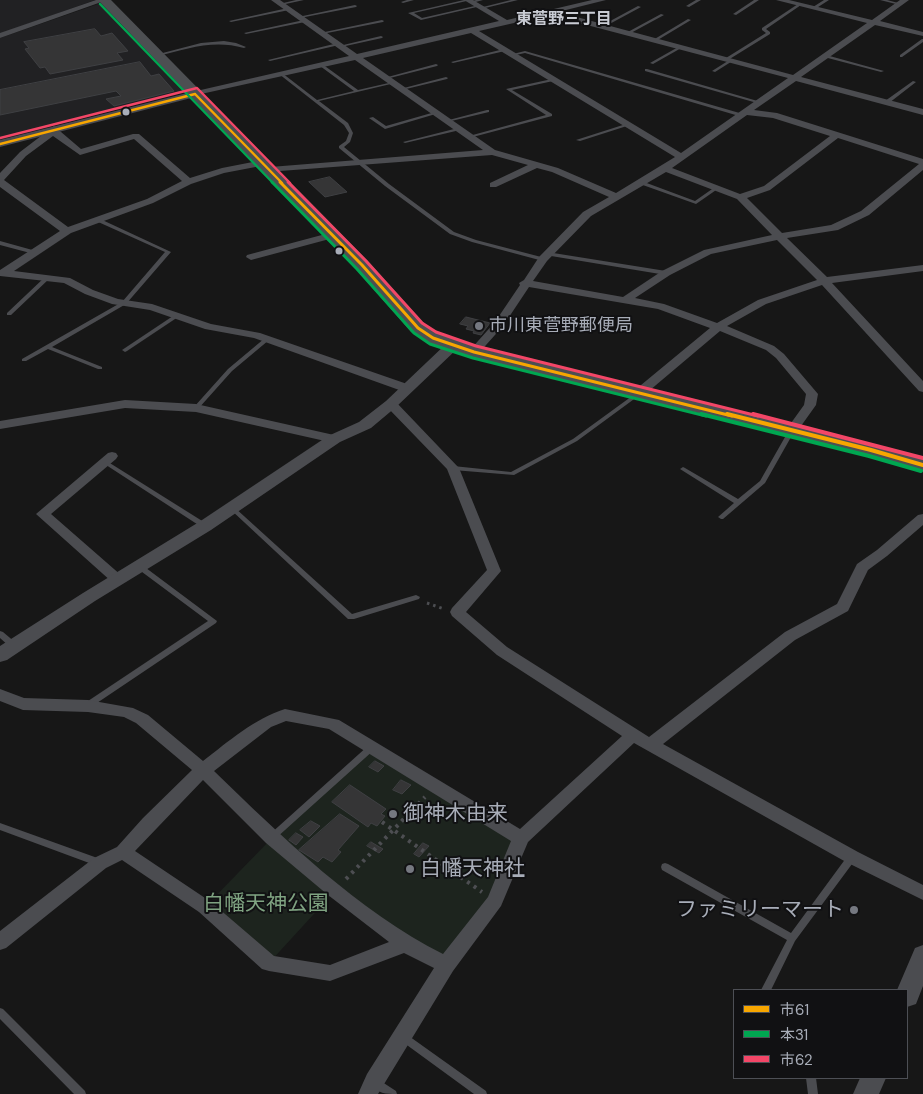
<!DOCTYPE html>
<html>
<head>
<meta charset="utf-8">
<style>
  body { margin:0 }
  #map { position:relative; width:923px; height:1094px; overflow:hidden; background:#171717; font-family:"DM Sans","Noto Sans JP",sans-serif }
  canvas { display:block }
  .legend { position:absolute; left:733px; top:989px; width:175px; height:90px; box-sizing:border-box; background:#111113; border:1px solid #4d4f55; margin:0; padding:6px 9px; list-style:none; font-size:15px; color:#a8adb8 }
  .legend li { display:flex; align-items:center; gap:10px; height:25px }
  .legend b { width:25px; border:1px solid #4d4f55 }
</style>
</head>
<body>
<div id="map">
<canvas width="923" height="1094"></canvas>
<ul class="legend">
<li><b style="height:6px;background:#f7a600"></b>市61</li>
<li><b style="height:6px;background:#00a651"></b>本31</li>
<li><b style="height:6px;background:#f34667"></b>市62</li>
</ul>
</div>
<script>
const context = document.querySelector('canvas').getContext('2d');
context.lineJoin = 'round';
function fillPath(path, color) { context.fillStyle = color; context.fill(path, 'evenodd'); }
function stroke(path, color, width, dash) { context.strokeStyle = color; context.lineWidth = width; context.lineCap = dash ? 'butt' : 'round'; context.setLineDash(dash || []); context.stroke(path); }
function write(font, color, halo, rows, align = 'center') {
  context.font = font + ' "DM Sans","Noto Sans JP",sans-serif'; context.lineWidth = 4; context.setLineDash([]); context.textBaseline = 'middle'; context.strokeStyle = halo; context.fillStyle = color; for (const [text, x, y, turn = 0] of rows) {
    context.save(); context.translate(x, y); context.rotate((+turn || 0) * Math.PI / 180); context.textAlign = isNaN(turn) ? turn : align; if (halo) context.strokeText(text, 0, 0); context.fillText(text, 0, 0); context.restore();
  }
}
fillPath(new Path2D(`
  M0,0h95l-95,34z
  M101,3l82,89 -183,48v-102z`), '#212123');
fillPath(new Path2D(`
  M372,747l149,91 -26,63 -49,64 -111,-74 -66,72 -64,-56 67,-69z`), '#1d241e');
const building = new Path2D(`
  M95,29l6,7 11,-3 16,18 -11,2 6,7 -73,14 -5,-7 -5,1 -15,-19 4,-1 -5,-6z
  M140,62l11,14 8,-2 15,17 -60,15 -8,-7 15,-3 -5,-5 -116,24v-25z
  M330,177l17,15 -22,5 -16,-15z
  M466,317l24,6 -9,12 -8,-2 1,-2 -8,-2 2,-3 -8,-2z
  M375,761l9,5 -6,6 -9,-5z
  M401,780l10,5 -9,9 -9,-4z
  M350,785l36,24 -5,5 4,2 -8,10 -6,-3 -3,4 -36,-25z
  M408,804l13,7 -4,4 -12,-7z
  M340,814l19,12 -21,24 3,2 -9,10 -9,-5 -5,5 -19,-12z
  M311,821l9,5 -11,11 -9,-7z
  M296,833l7,4 -7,8 -7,-5z
  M371,842l12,7 -4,4 -12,-7z
  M423,843l6,3 -10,11 -5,-3z`);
fillPath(building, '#353536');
stroke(building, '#3f4043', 1);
stroke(new Path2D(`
  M427,603l17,6`), '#4d4e52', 3, [2.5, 4]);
stroke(new Path2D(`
  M382,822l100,70
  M346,879l79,-82`), '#4d4e52', 4, [3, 5]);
fillPath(new Path2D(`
  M296,0h8l-23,5 -2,-1z
  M407,0h7l-11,3 -2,-1z
  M464,0h7l-57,13 8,5 57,-13 2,1 -60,14 -13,-7z
  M476,0h7l-11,3 -2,-1z
  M511,0h7l-37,9 -2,-1z
  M696,0h5l-12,7 -3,-1z
  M754,0h5l-23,15 -3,-1z
  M824,0h5l-14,9h-2v-2z
  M880,0h7l15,4 -2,1z
  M798,4l3,1 -35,24 4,3v2l-42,26h-2v-2l40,-25 -4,-3v-2z
  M355,5l2,1 -1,1 -56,11 -2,-1z
  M638,6l3,1 -37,20 -3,-1z
  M288,8l2,1 -1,1 -58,12 -2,-1z
  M661,14l3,1 -35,19 -3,-1z
  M688,19l3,1 -35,21 -3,-1z
  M304,20h1v2l-59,12 -2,-1z
  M382,20l2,1 -1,1 -61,12 -2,-1z
  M381,36l2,1 -1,1 -41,9 -2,-1z
  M922,39h1v3l-21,15h-2v-2z
  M224,41l12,2 10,4 -2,1c-31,-9 -57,1 -87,8l-2,-1 46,-12z
  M338,43l2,1 -1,1 -69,16 -2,-1z
  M680,46l3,1 -30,17 -3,-1z
  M504,49h1v2l-52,12 -2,-1z
  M525,51l218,63v1l-4,1 -214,-63 -14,3 -2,-1z
  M824,55h2l58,16 -3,1 -57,-15z
  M731,59l3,1 -19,12 -3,-1z
  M320,64h2l36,26 35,-8 2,1 -76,18 29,22 5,10 -3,9 -6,5 45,37 65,48 22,8 69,18v2l-2,1 -71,-19 -22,-8 -65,-48 -46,-38v-2l7,-5 3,-8 -5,-8 -65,-51 3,-1 35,27 37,-9 -34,-25z
  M436,64l2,1 -1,1 -51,13 -2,-1z
  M645,69h2l114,33 -4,1 -112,-32z
  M446,77l2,1 -1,1 -45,11 -2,-1z
  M552,79h1v2l-41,9 40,24v2l-83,22v-2l77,-21 -40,-26z
  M913,81l3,1 -27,21h-4v-2z
  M487,110h2v2l-42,10 -2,-1z
  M435,112l4,1 -54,16 -16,-11 4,-1 13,9z
  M626,124l4,1 -50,16 -4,-1z
  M458,128l2,1v1l-55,13 -2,-1z
  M640,182h4l51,19 20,-14 4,1 -23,16 -56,-20z
  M98,218l73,34 -45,52 -74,43 50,20v2h-4l-50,-20 -22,12h-4v-2l100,-57 43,-50 -69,-31 -1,-1z
  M0,241l36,10 1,1 -3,2 -34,-9z
  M547,252l119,19 3,2 -3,2 -121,-20 -1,-1z
  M47,276l2,1v2l-38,36h-4v-2l38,-36z
  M176,314l2,1v2l-51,34 -2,1 -3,-2z
  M267,337l3,2 -1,1 -37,31 -34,38h-4l-1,-1 1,-1 34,-38 37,-31z
  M639,391l3,2 -1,1 -64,47 -63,34 -61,-5 -3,-2 3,-2 58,6 62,-33z
  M792,428l3,2 -30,53 -42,36h-2l-3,-2 16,-14 -54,-34 3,-2 2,1 53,31 22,-18 29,-51z
  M105,460l102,64 1,2 -1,2h-4l-100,-65 -1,-1 1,-1z
  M232,506l2,1 118,107 64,-19 4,2 -1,2 -65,20h-6l-118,-110 -1,-1 1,-1z
  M138,565h4l75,56 -1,2 -125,84h-6l-1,-2 1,-2 123,-82 -70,-52 -1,-2z
  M0,631l3,1 13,11 1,2 -1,2h-6l-10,-9z
  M372,744l3,1 1,2 -1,2 -100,90 -3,1 -3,-1 -1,-2 1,-2 100,-90z
  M0,823l103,37 1,3 -1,3 -3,1 -100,-37z
  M852,853l3,1 1,3 -1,3 -60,81 -24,49h-10l26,-50 -125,-70 -1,-3 1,-3 3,-1 3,1 123,69 58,-79z
  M0,1008l3,1 82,82 1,3h-12l-74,-75z
  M403,1033l3,1 80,57 1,3h-13l-74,-54 -2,-3 2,-3z
  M376,1078l20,13 1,3c-11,0 -20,0 -26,-11l1,-3z
  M806,1078h10l2,16h-10z`), '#4b4c50');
fillPath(new Path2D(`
  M96,0h11l-107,38v-5z
  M271,0h9l77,54 142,-33 -35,-21h9l34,20 85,-20h14l-48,12 235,63 74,-52 -91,-23h13l83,20 28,-20h9l-29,21 43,11v4l-48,-11 -74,52 122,32v6l-127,-34 -42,29 23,3 146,46v11l-54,45 -31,15 -51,8 40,39 96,-12v6l-91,12 91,98v11l-4,-1 -97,-106 -56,19 -39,22 47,20 10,8 34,40 -2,11 -20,28 -4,1 -6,-4 18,-25 2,-11 -30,-36 -10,-8 -46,-19 -77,65h-8l-2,-3 2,-3 75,-62 -52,-19 -129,-22 -26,39 -25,28h-8l-2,-2 2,-2 25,-28 25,-37 -1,-2 5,-3 15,-23 44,-45 26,-15 -57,-25 -15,-4 -41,19h-6v-4l38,-18 -36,-10 -225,17v-4l3,-1 213,-17 -128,-90 -163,36v-4l157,-36zM549,15l239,63 -107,75 -202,-122zM471,33l204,124 -59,36 -58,-25 -63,-18 -132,-92zM747,115l26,3 57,18 -66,50 -24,8 -68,-26zM838,138l81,26 -58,47 -30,14 -49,8 -35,-35 23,-8zM666,172l71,27 35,36 -68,15 -42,21 -39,26 -90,-16 14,-20 44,-45zM777,240l40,40 -59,20 -41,23 -53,-19 -29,-6 35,-23 41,-21z
  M54,126l27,23 52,-15h6l51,44 32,-10 41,-8 5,3 -2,2 -42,8 -33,11 -38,19 -82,30 -57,38 56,7 23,12 25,9 34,5 59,20 49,9 150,52 2,3 -2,3h-8l-148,-53 -49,-9 -55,-19 -38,-6 -27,-10 -21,-11 -64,-7v-6l60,-39 -60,-44v-14l20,-21zM53,136l27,19 54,-16 48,42 -35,18 -79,28 -64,-47 22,-24z
  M333,232l4,1v4l-86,23 -5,-3 1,-2z
  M125,400l71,4 138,31 6,4 -6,4 -138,-31 -71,-4 -125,21v-8z
  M391,400l4,1 64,67 42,103 -35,41 41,35 142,90 136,-105 52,-28 20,-40 20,-14 41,-35 5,-1v11l-36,31 -19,14 -20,41 -53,29 -132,104 195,108 65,33v15l-77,-38 -212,-119 -106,99 -27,64 -48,65 -75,123h-20l9,-20 67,-106 -30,-15 -74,28 -61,-10 -7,-2 -63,-57 -77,-52 -16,8 -100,80 -6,2v-19l94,-73 23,-11 26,-29 49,-48 -56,-47 -12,-6 -36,-5 -65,-2 -23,-9v-12l24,9 64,2 45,8 15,7 55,46c26,-20 51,-42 82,-52l54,11 181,109 102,-93 -125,-81 -45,-39 -2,-4 2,-4 35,-38 -40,-101 -60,-62 -2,-3zM286,721l43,8 182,112 -23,56 -45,57c-84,-42 -162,-118 -229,-183l57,-44zM203,780l63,63 62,52 61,47 -59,23 -56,-9 -63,-54 -76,-51z
  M112,452l4,1 2,3 -2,3 -65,55 71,62 2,3 -2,3h-10l-76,-68 72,-61z`), '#4b4c50');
fillPath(new Path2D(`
  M195,91l4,1 1,2 -1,2 -199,51v-7z
  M452,342l5,1 2,3 -2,3 -61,58 -25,21 -31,14 -129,88 -116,71 -88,59 -7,2v-16l83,-53 116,-71 129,-86 31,-14 27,-21 61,-58z
  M923,945v41l-7,18 -9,3v-17h-10l18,-42z
  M860,1078h26l-7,16h-26z`), '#4b4c50');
fillPath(new Path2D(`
  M98,0h13l257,261 57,63 15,10 40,14 398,98 45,12v13l-59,-17 -397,-98 -41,-14 -15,-10 -55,-63z`), '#4d4f52');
stroke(new Path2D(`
  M195,94l87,89
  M0,144l195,-50`), '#f7a600', 2.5);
stroke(new Path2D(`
  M280,182l82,83 56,63 15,10 41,14 258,64`), '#f7a600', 3);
stroke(new Path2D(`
  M727,414l144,36 52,15`), '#f7a600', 4);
stroke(new Path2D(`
  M100,4l173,179`), '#00a651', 2.5);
stroke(new Path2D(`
  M272,182l85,87 57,64 16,11 43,14 233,58`), '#00a651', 3);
stroke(new Path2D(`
  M701,414l168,42 52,15`), '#00a651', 4);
stroke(new Path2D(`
  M0,138l197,-50 93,95`), '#f34667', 2.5);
stroke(new Path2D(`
  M288,182l78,79 56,62 14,9 40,14 282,70`), '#f34667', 3);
stroke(new Path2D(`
  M753,414l170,44`), '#f34667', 4);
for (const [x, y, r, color] of [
  [126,112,4.5,"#a8adb8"],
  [339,251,4.5,"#a8adb8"],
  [479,326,5,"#757880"],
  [393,814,5,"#757880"],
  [410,869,5,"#757880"],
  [854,910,5,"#757880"]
]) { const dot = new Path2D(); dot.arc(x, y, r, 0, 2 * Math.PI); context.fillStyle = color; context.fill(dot); stroke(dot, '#111113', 2); }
write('bold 16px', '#c9ccd4', '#111113', [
  ["東菅野三丁目",564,20]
]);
write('18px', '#a8adb8', '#111113', [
  ["市川東菅野郵便局",489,326]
], 'left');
write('21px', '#a8adb8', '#111113', [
  ["御神木由来",403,814],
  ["白幡天神社",420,869],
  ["ファミリーマート",844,910,"right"]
], 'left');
write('21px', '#7fa381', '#111113', [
  ["白幡天神公園",266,904]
]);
</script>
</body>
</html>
